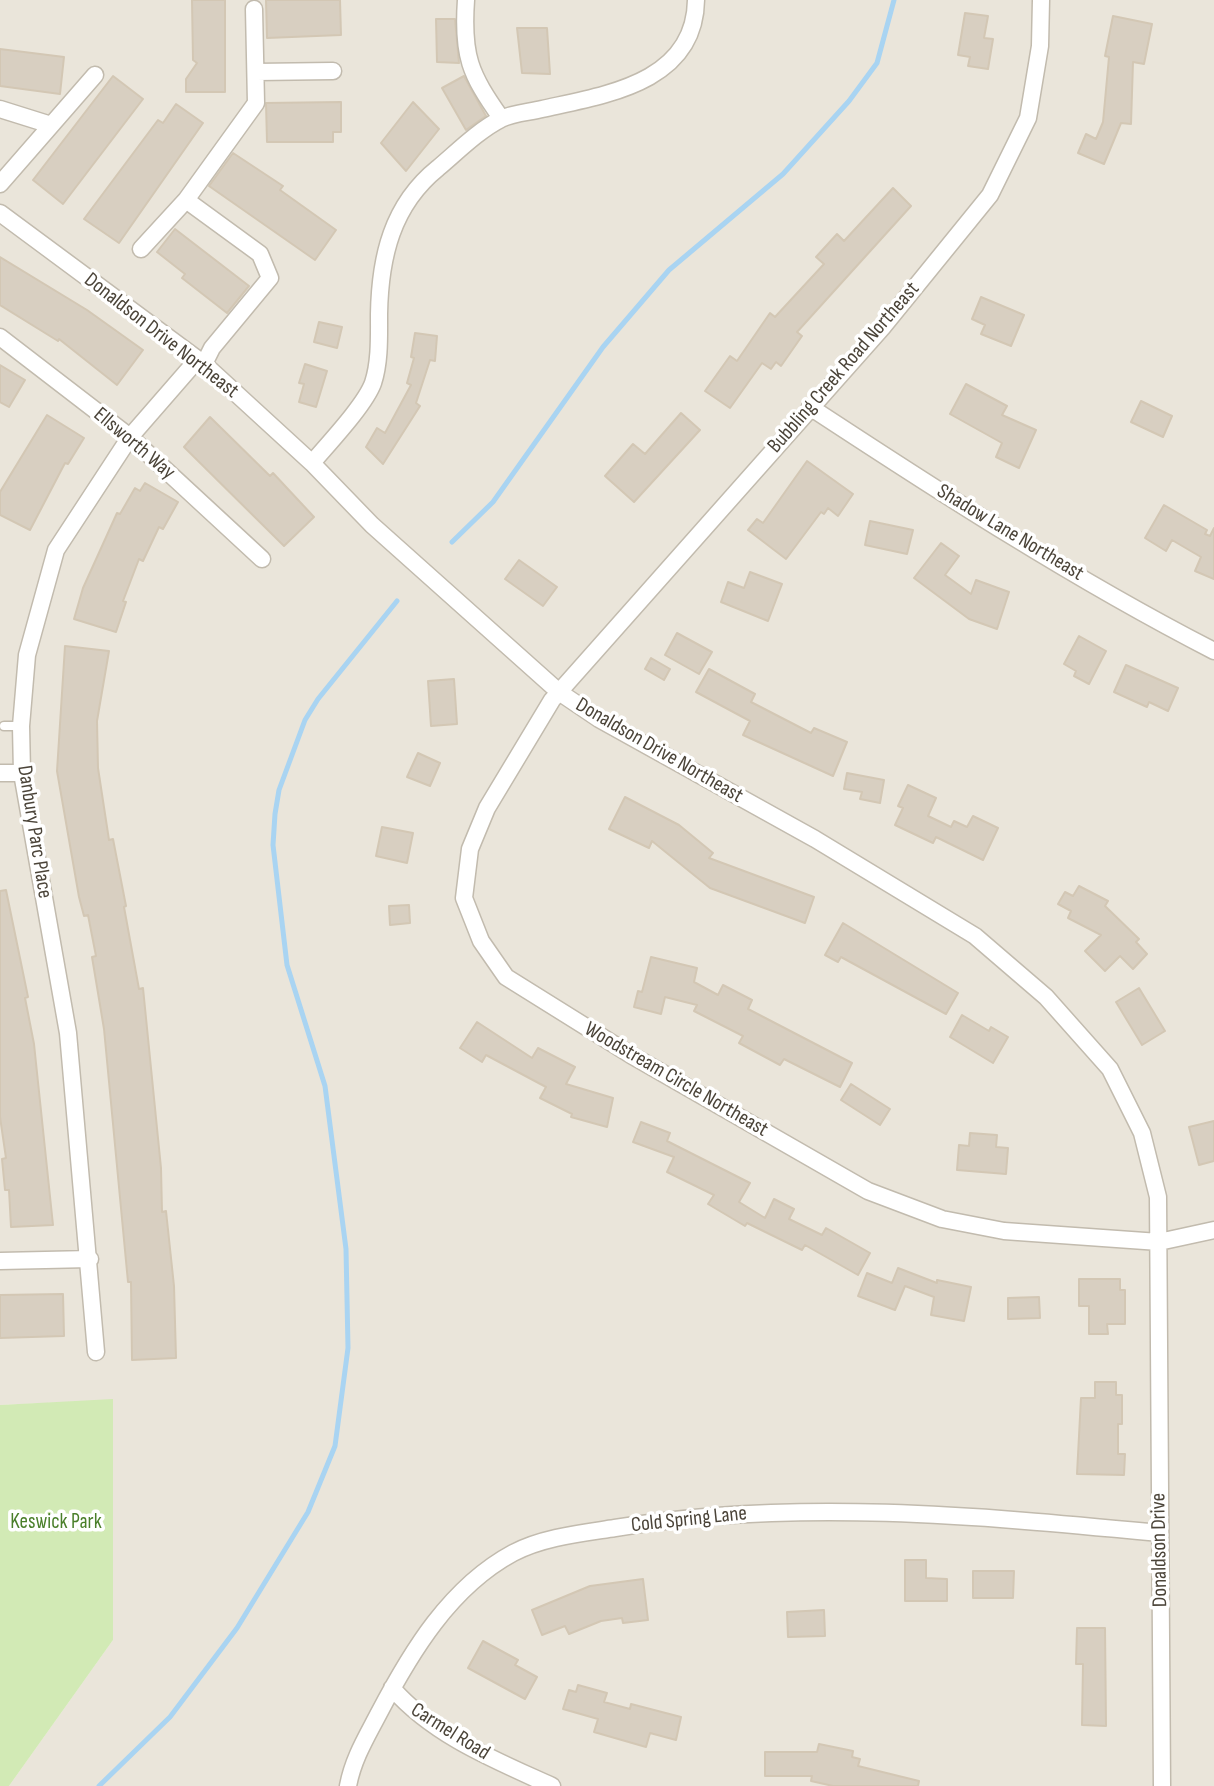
<!DOCTYPE html>
<html>
<head>
<meta charset="utf-8">
<style>
  body { margin:0 }
  canvas { display:block; background:#f6f3ec }
</style>
</head>
<body>
<canvas width="1214" height="1786"></canvas>
<script>
const context = document.querySelector('canvas').getContext('2d');
context.lineJoin = 'round';
function fillPath(path, color) { context.fillStyle = color; context.fill(path, 'evenodd'); }
function stroke(path, color, width, dash) { context.strokeStyle = color; context.lineWidth = width; context.lineCap = dash ? 'butt' : 'round'; context.setLineDash(dash || []); context.stroke(path); }
function write(font, color, halo, rows, align = 'center') {
  context.font = font + ' "Sofia Sans Condensed",sans-serif'; context.lineWidth = 7; context.setLineDash([]); context.textBaseline = 'middle'; context.strokeStyle = halo; context.fillStyle = color; for (const [text, x, y, turn = 0] of rows) {
    context.save(); context.translate(x, y); context.rotate((+turn || 0) * Math.PI / 180); context.textAlign = isNaN(turn) ? turn : align; if (halo) context.strokeText(text, 0, 0); context.fillText(text, 0, 0); context.restore();
  }
}
fillPath(new Path2D(`
  M0,0h1214v1786h-1205l104,-146v-240l-113,5z`), '#eae5da');
fillPath(new Path2D(`
  M113,1399v241l-104,146h-9v-381z`), '#d2eab5');
stroke(new Path2D(`
  M452,542l41,-40 110,-155 66,-77 114,-96 66,-73 28,-38 17,-63
  M99,1786l71,-69 67,-89 71,-116 27,-66 13,-98 -2,-99 -21,-163 -38,-121 -14,-120 2,-31 4,-24 26,-70 13,-21 79,-98`), '#a9d4f2', 5);
const building = new Path2D(`
  M192,0h33v92h-39v-13l11,-16 -4,-3z
  M266,0h74l1,35 -74,3z
  M965,13l23,3 -4,22 9,1 -5,30 -20,-3 2,-9 -12,-2z
  M1113,16l39,8 -8,40 -11,-2 -2,62 -10,-1 -17,41 -26,-11 8,-19 10,5 7,-17 6,-65 -4,-1z
  M436,19h19l4,44 -22,-1z
  M517,28h30l3,46 -28,-1z
  M0,49l64,8 -4,37 -60,-8z
  M113,76l30,23 -80,105 -30,-24z
  M464,76l22,40 -20,14 -24,-42z
  M341,102v30h-8v10h-66l-1,-39z
  M413,102l26,27 -33,42 -25,-28z
  M176,104l27,19 -84,120 -35,-24 74,-99 5,3z
  M233,153l50,33 -3,4 56,40 -21,30 -106,-74z
  M893,188l18,18 -114,126 5,4 -21,30 -5,-4 -5,7 -9,-6 -32,45 -25,-17 25,-35 7,5 33,-48 5,4 49,-53 -8,-7 21,-23 7,7z
  M175,229l74,57 -22,27 -45,-35 3,-4 -28,-22z
  M0,257l87,53 56,40 -26,35 -58,-46 -1,2 -58,-36z
  M981,297l43,18 -13,31 -30,-12 4,-9 -13,-6z
  M319,322l23,5 -5,21 -23,-6z
  M415,333l22,3 -2,25 -5,-1 -14,43 4,3 -37,58 -17,-17 11,-19 8,5 26,-48 -4,-2 7,-25 -3,-1z
  M305,364l22,7 -11,36 -17,-5 5,-18 -5,-1z
  M0,365l25,15 -16,27 -9,-5z
  M966,384l41,22 -5,9 34,15 -17,38 -23,-11 6,-14 -52,-29z
  M1141,401l31,15 -9,21 -32,-15z
  M681,413l19,17 -66,72 -29,-26 28,-32 12,10z
  M47,415l37,23 -16,26 -3,-1 -35,67 -30,-15v-23z
  M210,417l60,59 3,-3 41,44 -30,29 -100,-99z
  M807,461l46,33 -15,22 -10,-8 -4,6 -3,-2 -35,47 -38,-29 9,-11 6,4z
  M145,483l33,19 -15,27 -4,-2 -16,34 -4,-2 -16,42 3,1 -10,30 -42,-13 9,-31 34,-75 3,1 15,-26 5,3z
  M1164,505l43,25 -2,4 5,2 4,-8v51l-19,-8 6,-14 -29,-17 -6,11 -21,-13z
  M870,521l43,9 -6,24 -42,-9z
  M941,543l18,13 -14,19 26,19 5,-14 33,12 -12,37 -28,-10 -55,-41z
  M519,560l38,27 -14,19 -38,-27z
  M750,572l32,12 -14,37 -47,-19 7,-20 16,6z
  M677,633l35,19 -13,22 -34,-19z
  M1079,636l27,15 -17,33 -15,-8 2,-5 -12,-7z
  M65,646l44,5 -12,70 1,47 11,72 4,-1 13,67 -2,1 15,82 4,-1 18,180 1,44 4,-1 8,75 2,72 -44,2 -1,-78h-3l-24,-253 -12,-72 4,-1 -8,-41 -4,1 -5,-19 -22,-126z
  M651,658l19,11 -6,11 -19,-11z
  M1126,665l52,23 -10,23 -19,-9 -2,5 -33,-15z
  M709,669l46,25 -4,8 60,31 3,-5 33,14 -14,34 -90,-41 7,-14 -54,-29z
  M454,679l3,45 -26,2 -3,-45z
  M418,753l22,10 -10,23 -23,-9z
  M847,773l37,7 -4,23 -20,-4 2,-7 -18,-3z
  M908,785l28,13 -8,18 23,11 3,-6 13,6 6,-11 25,12 -15,32 -47,-23 -3,6 -38,-18 8,-17 -5,-2z
  M625,797l54,28 34,28 -4,5 105,39 -9,26 -95,-35 -58,-47 -3,7 -40,-19z
  M382,827l31,6 -6,30 -31,-7z
  M1079,886l29,15 -3,5 34,33 -3,3 11,12 -14,15 -13,-13 -15,15 -20,-20 16,-16 -33,-17 3,-7 -13,-7 7,-12 8,4z
  M6,890l22,107 -3,1 9,46 19,181 -42,2 -2,-37h-4l-3,-31 4,-1 -6,-41v-226z
  M409,905l1,18 -20,2 -1,-19z
  M843,923l115,70 -12,21 -105,-57 -3,5 -13,-7z
  M651,957l46,11 -3,14 24,13 5,-10 29,15 -4,9 104,54 -12,24 -56,-28 -4,6 -41,-22 4,-7 -49,-25 3,-6 -32,-8 -4,17 -27,-7 4,-16 4,1z
  M1139,988l26,43 -23,14 -26,-43z
  M962,1015l27,16 2,-4 17,10 -15,26 -43,-26z
  M477,1022l55,36 6,-10 37,19 -9,17 47,14 -6,29 -36,-10 1,-3 -32,-16 6,-11 -60,-32 -4,7 -22,-14z
  M851,1084l39,25 -10,16 -39,-25z
  M1214,1121v40l-15,4 -10,-38z
  M641,1122l29,11 -3,8 83,42 -11,19 26,16 9,-19 20,10 -5,10 33,16 4,-7 44,25 -12,22 -53,-30 -3,5 -55,-27 -2,3 -37,-22 6,-9 -47,-23 7,-15 -41,-15z
  M970,1133l27,2 -1,12 12,1 -2,26 -49,-4 2,-25 10,1z
  M898,1268l39,15v-3l34,7 -7,34 -33,-6 3,-18 -29,-11 -10,24 -37,-14 9,-23 25,10z
  M1079,1279h41v11h5v34h-18l1,10h-19v-28h-10z
  M63,1294l1,42 -64,2v-43z
  M1039,1297l1,21 -32,1v-21z
  M1095,1382h21v13h6v29h-4v30h7l-1,21 -47,-1 4,-76h14z
  M905,1560h21v18l21,1v22h-42z
  M973,1571h41l-1,27h-40z
  M643,1579l5,41 -25,3 -1,-5 -21,3 -32,13 -4,-8 -23,9 -10,-25 58,-24z
  M824,1610l1,26 -37,1 -1,-25z
  M1077,1628h28l1,98 -24,-1 1,-61h-7z
  M483,1641l35,19 -3,5 22,12 -12,22 -57,-31z
  M578,1685l29,8 -3,9 26,7 1,-5 50,13 -5,23 -26,-7 -4,14 -52,-15 4,-13 -35,-10 6,-19 7,2z
  M819,1744l34,7 -1,6 8,2 -2,7 61,15 -1,5h-85l-22,-5 1,-5h-47v-24h52z`);
fillPath(building, '#d8cfc1');
stroke(building, '#d3c7b4', 2);
const lane = new Path2D(`
  M4,726h17`);
const street = new Path2D(`
  M466,0c-4,56 4,74 35,118
  M1041,0l-1,46 -12,72 -38,77 -108,133 -330,372 -65,108 -17,41 -6,49 17,43 25,36 125,78 237,136 74,28 62,12 155,11 55,-12
  M256,72l77,-1
  M0,109l51,16
  M0,184l95,-109
  M0,213l204,151 108,99 60,62 187,167 40,27 216,120 160,97 71,61 64,72 32,64 16,64 4,589
  M141,249l45,-49
  M0,337l130,100 132,122
  M204,364l8,-16 58,-70 -10,-24 -74,-54 70,-97 -2,-94
  M810,407c131,86 264,172 404,244
  M312,463c16,-19 53,-58 61,-80 7,-21 6,-47 6,-69 1,-57 13,-109 59,-146 19,-16 41,-38 63,-49 11,-6 29,-7 41,-10 63,-14 153,-26 154,-109
  M0,773h22
  M0,1261l90,-2
  M96,1352l-28,-319 -46,-260 -1,-47 6,-71 29,-105 74,-113 67,-77
  M392,1688c42,48 103,72 160,98
  M348,1786c5,-27 18,-48 31,-73 32,-61 71,-126 134,-160 30,-16 70,-20 102,-25 179,-30 366,-12 545,5`);
stroke(lane, '#c2bbae', 11);
stroke(street, '#c2bbae', 19);
stroke(lane, '#fff', 8);
stroke(street, '#fff', 16);
write('21px', '#4b4439', '#fff', [
  ["Donaldson Drive Northeast",161,336,38],
  ["Bubbling Creek Road Northeast",844,368,-49],
  ["Ellsworth Way",134,444,40],
  ["Shadow Lane Northeast",1010,533,31],
  ["Donaldson Drive Northeast",659,751,30],
  ["Danbury Parc Place",34,832,81],
  ["Woodstream Circle Northeast",676,1080,30],
  ["Cold Spring Lane",689,1520,-6],
  ["Donaldson Drive",1160,1550,-91],
  ["Carmel Road",450,1732,32]
]);
write('21px', '#4a7f2a', '#fff', [
  ["Keswick Park",56,1523]
]);
</script>
</body>
</html>
